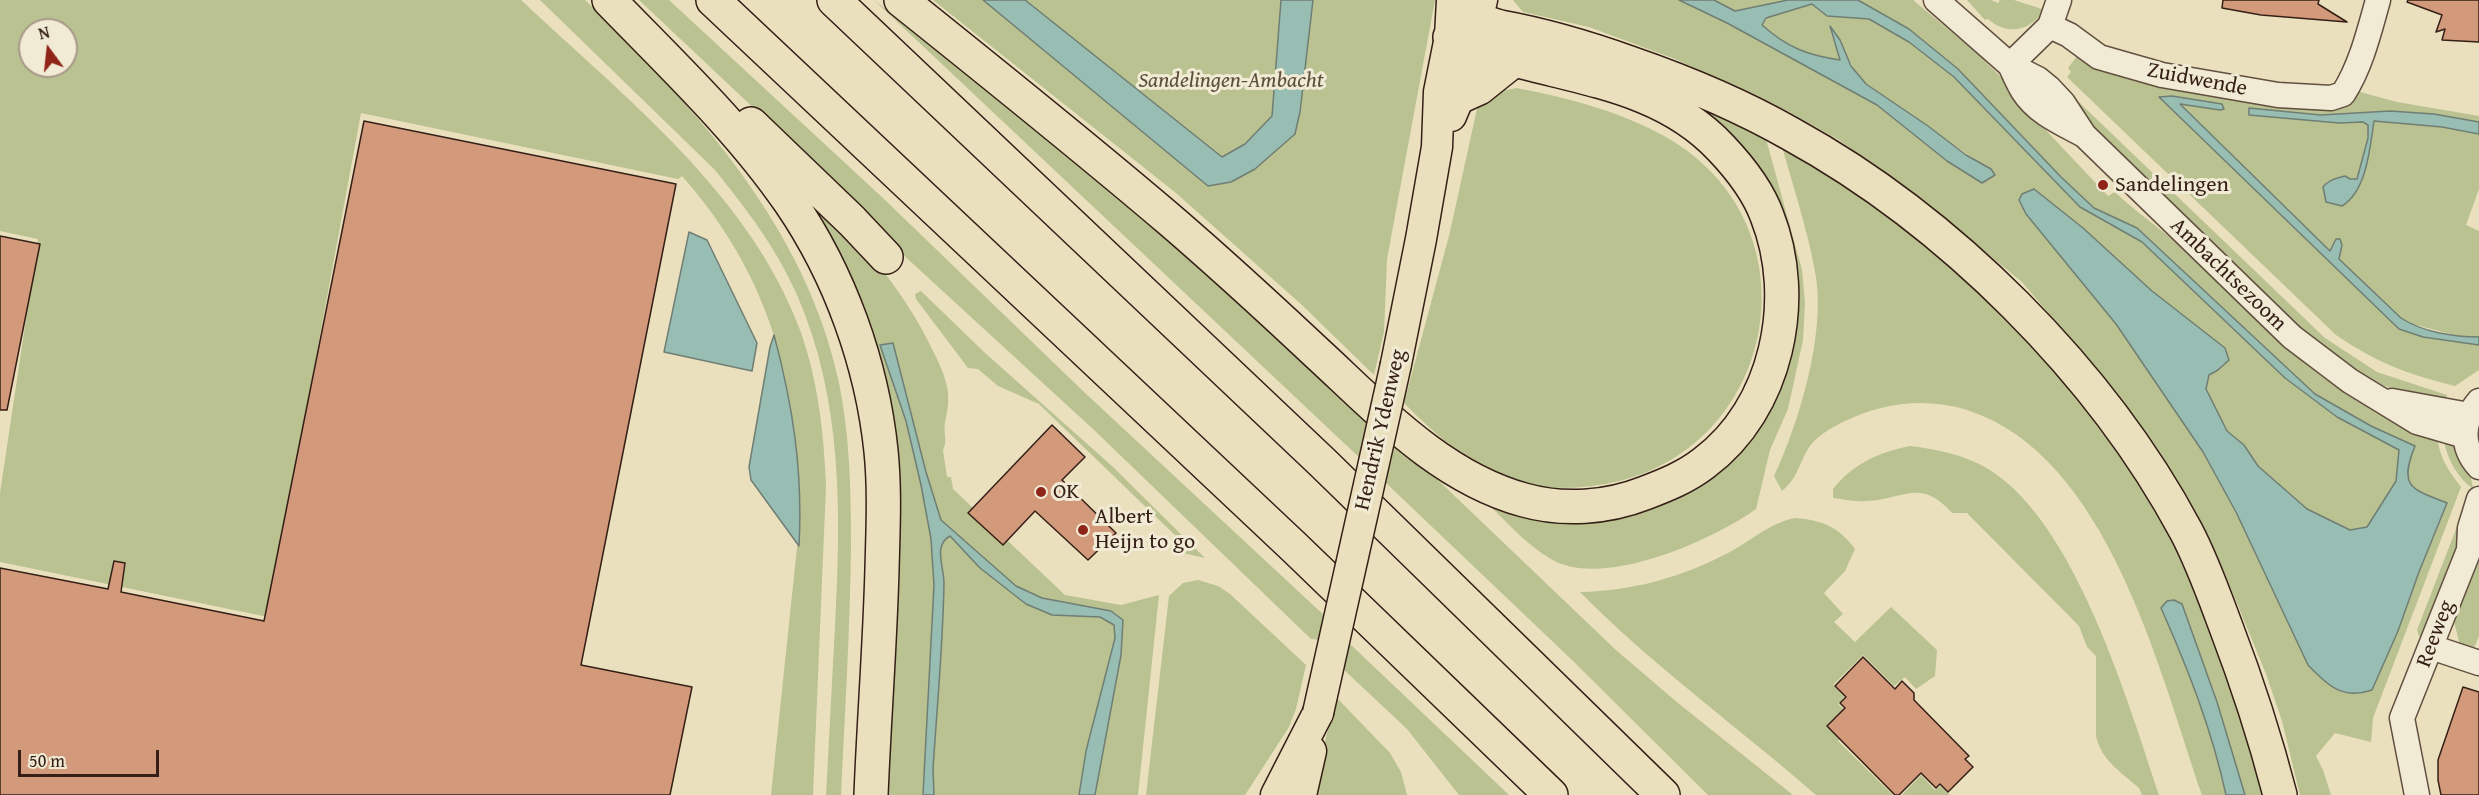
<!DOCTYPE html>
<html>
<head>
<meta charset="utf-8">
<style>
  body { margin:0 }
  #map { position:relative; width:2479px; height:795px; overflow:hidden; background:#eae0be; font-family:"Gentium Book Plus",serif }
  canvas { display:block }
  .north { position:absolute; left:18px; top:18px; width:60px; height:60px; box-sizing:border-box; background:#f1ebd5; border:2px solid #a69989; border-radius:50%; rotate:345deg; font-size:16px; font-weight:700; line-height:24px; text-align:center; color:#351f16 }
  .north::after { content:''; display:block; margin:auto; width:21px; height:27px; background:#8f2418; clip-path:polygon(50% 0,100% 100%,50% 72%,0 100%) }
  .scale { position:absolute; left:18px; top:750px; width:141px; height:27px; box-sizing:border-box; border:3px solid #351f16; border-top:0; padding-left:8px; font-size:18px; line-height:21px; white-space:nowrap; color:#351f16; -webkit-text-stroke:4px #f1ebd5; paint-order:stroke }
</style>
</head>
<body>
<div id="map">
<canvas width="2479" height="795"></canvas>
<div class="north">N</div>
<div class="scale">50 m</div>
</div>
<script>
const context = document.querySelector('canvas').getContext('2d');
context.lineJoin = 'round';
function fillPath(path, color) { context.fillStyle = color; context.fill(path, 'evenodd'); }
function stroke(path, color, width, dash) { context.strokeStyle = color; context.lineWidth = width; context.lineCap = dash ? 'butt' : 'round'; context.setLineDash(dash || []); context.stroke(path); }
function write(font, color, halo, rows, align = 'center') {
  context.font = font + ' "Gentium Book Plus",serif'; context.lineWidth = 6; context.setLineDash([]); context.textBaseline = 'middle'; context.strokeStyle = halo; context.fillStyle = color; for (const [text, x, y, turn = 0] of rows) {
    context.save(); context.translate(x, y); context.rotate((+turn || 0) * Math.PI / 180); context.textAlign = isNaN(turn) ? turn : align; if (halo) context.strokeText(text, 0, 0); context.fillText(text, 0, 0); context.restore();
  }
}
fillPath(new Path2D(`
  M0,0h521c102,96 229,194 279,330 18,50 24,103 26,156l-13,309h-42l29,-276c-2,-134 -28,-241 -118,-343l-4,3 -317,-66 -93,504 -268,-55v-69l38,-254 -38,-8zM30,30h36v36h-36z
  M540,0h45c110,106 222,229 254,383 11,54 12,108 12,163 -1,83 -6,166 -10,249h-15c3,-56 6,-112 9,-169 6,-112 8,-226 -38,-331 -20,-46 -51,-87 -83,-126z
  M639,0h30l215,199 200,193 243,226 -5,22 -11,-1 -218,-210 -194,-178 -69,-71z
  M874,0l206,161 293,257 -10,43z
  M933,0h50l225,186v-18l-211,-168h438l-48,259 -3,73 -10,43 -72,-70 -126,-112z
  M1513,0h166l48,23 150,82 70,56 35,22 9,-14c-26,-14 -48,-33 -72,-49 -18,-12 -39,-22 -54,-37 -16,-16 -20,-37 -35,-53l11,31c-36,-7 -50,-12 -79,-36l4,-7 46,-14 15,12 42,3 40,23 45,35 126,130 62,35 143,136 52,39 63,33 -4,31 -29,46 -17,3 -43,-21 -29,-23 -20,-20 -14,-21 -17,-14 -22,-42 4,-14 9,-5 -66,-79 -69,-63 -49,-39 -12,5 4,20 90,110 87,128 33,60 72,153 64,25 26,-59 21,-59 28,-68c-33,-17 -50,-13 -33,-58l-43,-20 -56,-32 -178,-166 -43,-20 -33,-31 -103,-108 -49,-40 -51,-29h55l61,51 53,51 -4,4 85,90 7,-4c24,23 52,41 77,64 52,47 97,103 157,139 28,17 58,28 88,40 2,22 11,35 24,52l-88,231 -2,24 -36,-9 -19,23 7,14 8,25h-31l-18,-74 -16,-47 -41,-100 -80,-138 -68,-89 -55,-65 -66,-54 -117,-88 -50,-28 -114,-53 -86,-32 -66,-15z
  M1714,0h74l-53,11z
  M1967,0h24l7,3 2,-3h14l31,10c-15,20 -36,27 -57,9l-3,1z
  M1490,36l273,92 39,142 3,32 -2,38 -15,69 -18,41 -14,59c-43,31 -154,81 -205,50 -26,-15 -47,-40 -69,-61l54,15 174,-47 79,-154 -57,-162z
  M2077,56l13,7 261,38 9,-9 37,10 82,14v6l-89,-11 -69,4 -72,-7 1,7 89,8 24,-1 5,3v13l-11,41h-7l-5,-3 -19,6 -1,17 11,6 15,-5 21,-62 1,-17 69,6 37,7v55l-13,36 13,6v106h-17l-54,-14 -7,-5 -62,-59 3,-14 -12,7 -151,-148 41,6 2,-6 -50,-8 -13,1 240,232 24,8 56,8v25l-24,16c-48,-12 -78,-23 -119,-51l-269,-258 4,-5 -3,-4z
  M2060,84l265,254 52,34 70,23 -1,7c-25,-6 -52,-10 -74,-22 -54,-28 -96,-75 -139,-116 -60,-58 -119,-116 -177,-176z
  M1517,88c52,10 109,25 154,52 152,92 103,320 -72,345 -32,5 -62,4 -93,-8 -41,-15 -72,-44 -102,-74l45,-167 28,-127 17,-17z
  M1779,136l157,109 146,152 101,152 89,246h-27l-28,-93 -35,-98 -21,4c27,61 51,122 65,187h-24c-43,-125 -94,-340 -235,-385 -42,-13 -85,-7 -124,12 -11,5 -29,16 -35,27 -9,15 -11,30 -26,42l-8,-15c25,-53 51,-140 42,-199 -8,-47 -24,-94 -37,-141z
  M773,151c57,60 121,119 157,194 7,14 14,27 17,42 3,13 0,24 -2,36 -2,10 3,18 -2,27l4,27h4l2,12 112,106 56,10 38,-10 -21,200h-264l12,-335z
  M921,291l63,61 128,114 93,92 -36,-8 10,-11 -140,-135 -41,-18 -20,-17 -10,-1 -52,-69 -1,-5z
  M1396,440l221,211 61,52 115,92h-85l-136,-135 -186,-177z
  M2444,441l10,2 16,29 3,17c-15,-11 -26,-30 -29,-48z
  M1910,446c27,3 55,9 78,23 87,52 140,233 171,326h-17l-3,-7c-18,-16 -38,-28 -43,-52v-80l-9,-9 -8,-21 -112,-113h-15c-32,-36 -48,-13 -86,-12 -11,1 -23,-2 -33,-3v-9c21,-26 45,-36 77,-43z
  M2468,498l-10,53 -34,87 -5,-2 -2,-6z
  M1795,518c27,2 44,9 60,31l-10,22 -21,22 19,21 -9,8 21,20 36,-35 46,43 -2,26 -19,13 -11,-12 -11,9 -31,-31 -30,30 11,12 -6,7 19,18 -19,19 55,54h-77c-78,-68 -163,-129 -236,-203 51,-1 100,-14 146,-38 24,-12 43,-31 69,-36z
  M2479,556v80l-7,17 -12,-8 -6,-23 4,-17z
  M1198,580l20,6 12,8 76,71 -10,44 -7,18 -44,68h-99l23,-199 14,-13z
  M1349,643l160,152h-50l-52,-66 -65,-61z
  M1337,698l53,55 11,19 6,23h-97z
  M1921,775l14,15 6,-4 9,9h-48z`), '#b9c290');
const water = new Path2D(`
  M983,0h42l197,157 23,-13 27,-28 9,-116h32l-13,112 -5,22 -40,35 -24,13 -23,4z
  M1679,0h35l21,11 53,-11h70l51,29 49,40 103,108 33,31 43,20 178,166 56,32 44,20c-17,42 -3,43 32,57l-28,69 -21,59 -26,59c-29,10 -44,-4 -64,-25l-72,-153 -33,-60 -87,-128 -90,-110 -7,-14 3,-6 12,-5 49,39 69,63 73,57 4,12 -11,10 -9,5 -3,14 21,42 17,14 14,21 49,43 43,21 17,-3 29,-46 3,-31 -62,-33 -52,-39 -143,-136 -62,-35 -126,-130 -45,-35 -40,-23 -42,-3 -15,-12 -46,14 -4,7c26,23 45,30 78,35l-10,-34 10,14 11,26 15,18 62,42 38,29 25,14 4,6 -13,8 -35,-22 -70,-56 -150,-82z
  M2172,96l50,8 2,5 -4,1 -40,-6 150,147 6,-12h4l2,6 -3,14 62,59c21,14 53,19 78,19v8l-56,-8 -24,-8 -240,-232z
  M2249,108l72,7 69,-4 44,3 45,8v12l-37,-7 -68,-6c-4,26 -7,70 -32,85l-16,-4 -3,-15c5,-7 14,-9 22,-11l5,3h7l11,-41v-13l-5,-3 -24,1 -90,-8z
  M689,232l18,8 50,103 -5,28 -88,-19z
  M774,335c19,70 29,137 25,211l-48,-66 -2,-13 21,-120z
  M893,343l33,129 15,48 75,66 26,12 69,13 12,9 -2,35 -26,140h-16l7,-44 29,-113 -1,-13 -14,-8 -48,-2 -26,-11 -46,-36 -30,-32c-17,9 -6,31 -6,47 -1,62 -7,124 -11,186l1,26h-11l11,-210 -3,-46 -10,-54 -15,-64 -26,-76z
  M2174,600l8,4 35,98 28,93h-19c-14,-65 -38,-126 -65,-187l6,-7z`);
fillPath(water, '#98bdb2');
stroke(water, '#707e74', 1.5);
const building = new Path2D(`
  M2223,0h96l-1,4 29,18 -86,-7 -39,-7z
  M2408,0h71v42l-37,-2 3,-11 -9,3 6,-17 -35,-13z
  M364,121l312,63 -95,481 111,22 -22,108h-670v-227l108,21 6,-28 11,2 -4,29 143,29z
  M0,236l40,8 -33,166h-7z
  M1052,425l33,32 -23,23 54,53 -28,27 -53,-49 -32,34 -35,-32z
  M1863,657l32,32 7,-8 12,12v7l55,56 -4,3 8,8 -25,25 -8,-8 -4,4 -15,-15 -22,22h-4l-68,-69 18,-18 -5,-5 6,-6 -11,-11z
  M2463,687l16,5v103h-38l-3,-15v-20z`);
fillPath(building, '#d29a7b');
stroke(building, '#351f16', 1.5);
const minor = new Path2D(`
  M1936,0l74,65 28,14 11,9 14,15 21,32 208,202 58,44 67,41 48,14
  M2050,26l19,9 30,22 63,18 116,20 53,3 12,-4c18,-28 26,-62 35,-94
  M2010,65c4,8 8,18 13,26 13,21 38,32 59,43
  M2010,65l40,-39 9,-26
  M2392,401l77,14
  M2479,401c-18,21 -18,46 0,66
  M2431,647l48,16
  M2417,795l-15,-77 67,-168 1,-22 9,-29`);
const major = new Path2D(`
  M1451,116l8,-19 23,-97
  M1396,364l25,-125 16,-92 2,-55 11,-55 2,-37
  M1276,795l42,-82
  M1301,795l10,-44`);
const highway = new Path2D(`
  M609,0c63,65 130,128 181,202 50,73 82,162 91,249 4,39 2,79 1,118 -2,75 -8,151 -11,226
  M713,0l581,547 257,248
  M834,0l489,463 340,332
  M901,0c90,72 181,145 269,220 50,43 99,88 147,133 61,56 123,124 207,147 39,11 83,8 121,-7 21,-8 41,-16 59,-30 73,-54 96,-164 63,-247 -9,-25 -27,-48 -46,-68 -72,-77 -182,-69 -271,-111
  M1450,37c8,-5 18,-13 27,-15 6,-1 17,3 23,5 44,8 88,21 130,36 55,19 110,42 161,71 158,87 310,238 395,397 16,30 28,64 40,96 21,55 39,110 54,168
  M1459,97l20,-9 35,-28
  M751,124l101,97 34,36`);
stroke(minor, '#624f40', 27);
stroke(major, '#351f16', 33);
stroke(highway, '#351f16', 36);
stroke(minor, '#f1ebd5', 24);
stroke(major, '#eae0be', 30);
stroke(highway, '#eae0be', 33);
const majorBridge = new Path2D(`
  M1318,713l78,-349`);
stroke(majorBridge, '#351f16', 33, []);
stroke(majorBridge, '#eae0be', 30);
for (const [x, y, r, color] of [
  [2103,185,6,"#8f2418"],
  [1041,492,6,"#8f2418"],
  [1083,530,6,"#8f2418"]
]) { const dot = new Path2D(); dot.arc(x, y, r, 0, 2 * Math.PI); context.fillStyle = color; context.fill(dot); stroke(dot, '#f1ebd5', 2); }
write('22px', '#351f16', '#f1ebd5', [
  ["Zuidwende",2197,80,11],
  ["Ambachtsezoom",2228,275,44],
  ["Hendrik Ydenweg",1381,430,-77],
  ["Reeweg",2436,634,-69]
]);
write('italic 22px', '#5d503b', '#f1ebd5', [
  ["Sandelingen-Ambacht",1231,81]
]);
write('22px', '#351f16', '#f1ebd5', [
  ["Sandelingen",2115,185],
  ["OK",1053,492],
  ["Albert",1095,517],
  ["Heijn to go",1095,542]
], 'left');
</script>
</body>
</html>
